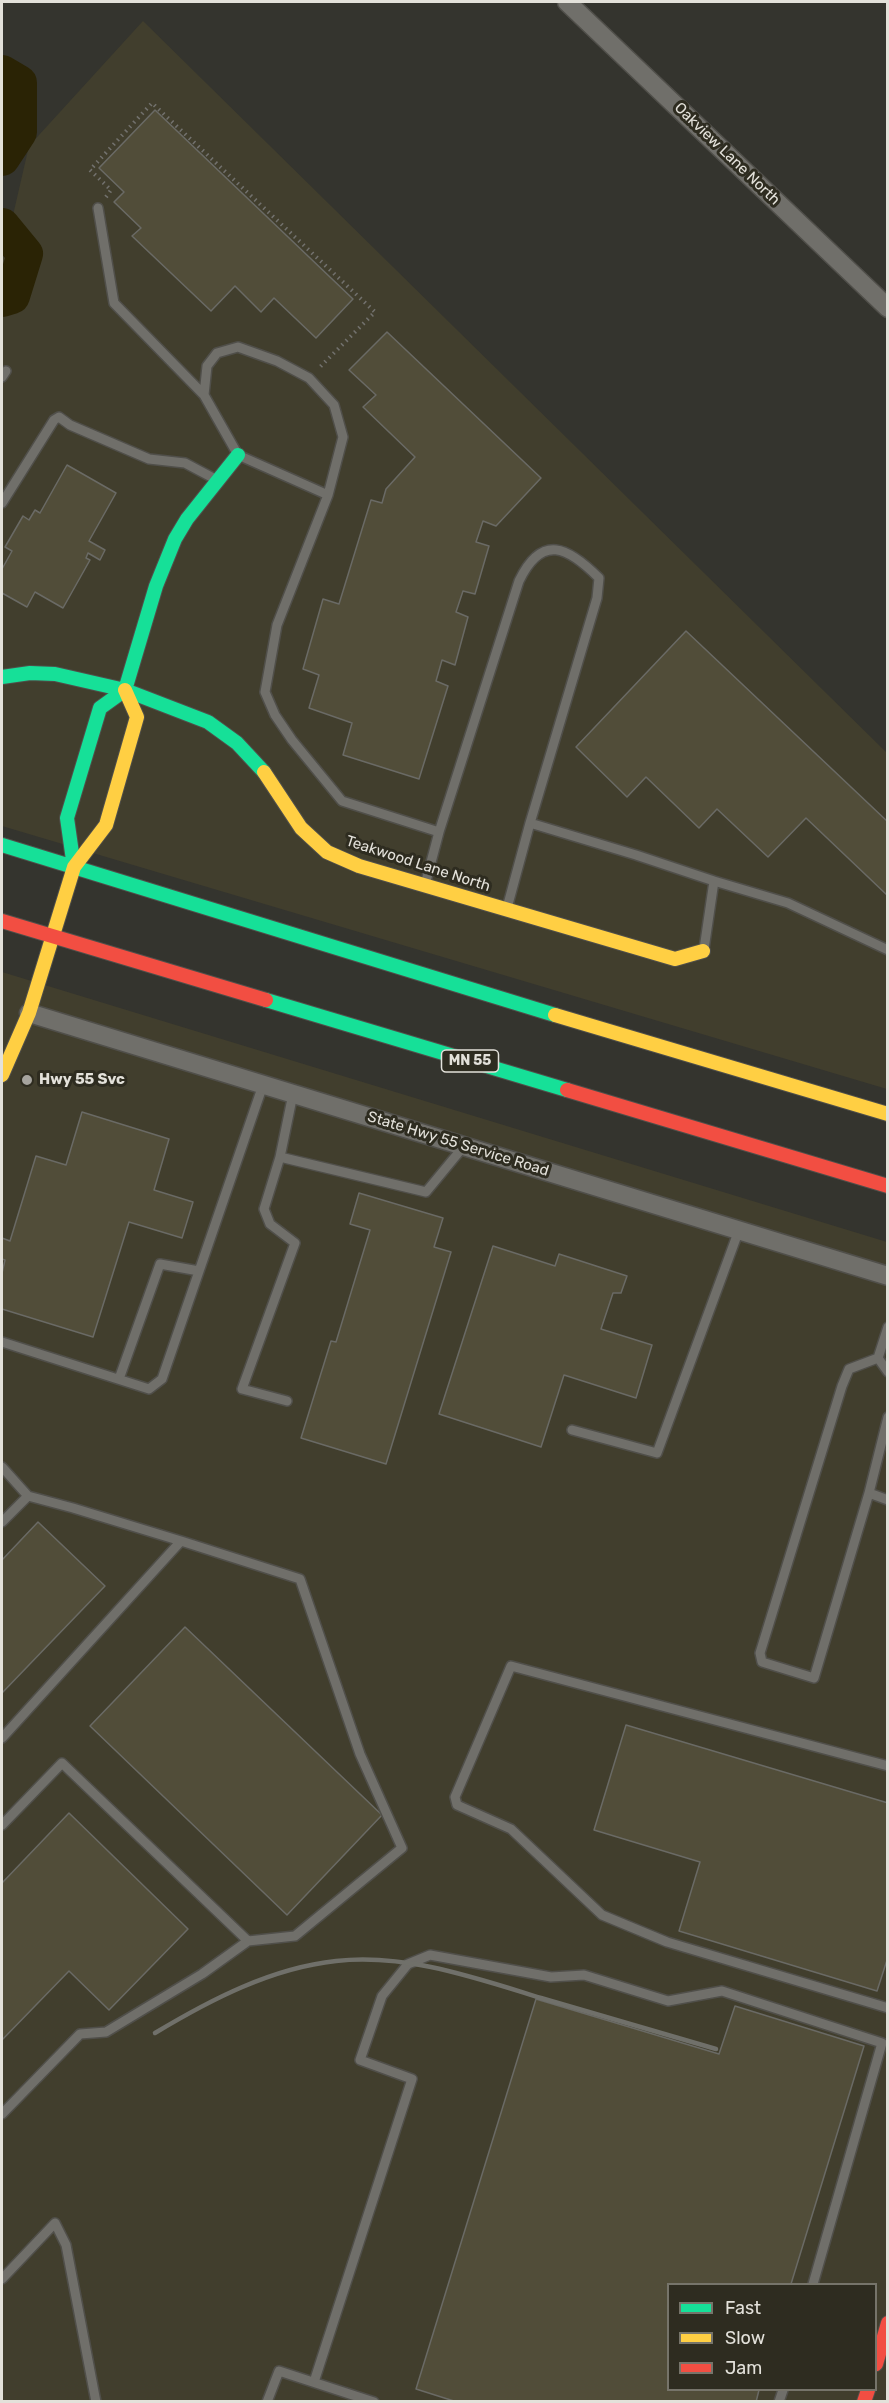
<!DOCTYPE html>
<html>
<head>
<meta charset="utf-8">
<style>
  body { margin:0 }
  #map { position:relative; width:889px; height:2403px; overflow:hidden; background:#34342e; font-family:Rubik,sans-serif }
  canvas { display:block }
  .frame { position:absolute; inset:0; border:3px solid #e3e1da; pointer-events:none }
  .legend { position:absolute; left:667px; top:2283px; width:210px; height:108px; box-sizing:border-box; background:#2e2c20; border:2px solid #76746a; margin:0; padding:8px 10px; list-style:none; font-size:18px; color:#e3e1da }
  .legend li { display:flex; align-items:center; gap:12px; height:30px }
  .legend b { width:30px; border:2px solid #76746a }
</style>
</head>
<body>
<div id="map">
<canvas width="889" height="2403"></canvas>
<div class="frame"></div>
<ul class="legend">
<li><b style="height:8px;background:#16e098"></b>Fast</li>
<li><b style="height:8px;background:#ffcf43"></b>Slow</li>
<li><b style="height:8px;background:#f24e42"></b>Jam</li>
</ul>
</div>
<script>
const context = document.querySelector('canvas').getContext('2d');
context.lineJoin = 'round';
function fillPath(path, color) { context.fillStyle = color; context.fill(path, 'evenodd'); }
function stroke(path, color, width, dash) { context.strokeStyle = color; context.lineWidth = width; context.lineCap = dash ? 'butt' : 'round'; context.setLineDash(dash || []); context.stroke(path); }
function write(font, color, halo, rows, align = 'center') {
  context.font = font + ' Rubik,sans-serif'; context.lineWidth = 6; context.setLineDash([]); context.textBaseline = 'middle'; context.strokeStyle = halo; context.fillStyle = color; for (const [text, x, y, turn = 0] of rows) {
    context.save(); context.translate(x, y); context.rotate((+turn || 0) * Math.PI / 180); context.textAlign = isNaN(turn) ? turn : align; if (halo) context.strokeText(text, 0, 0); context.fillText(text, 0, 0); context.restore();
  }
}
fillPath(new Path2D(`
  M143,21l744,732v336l-885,-263v-563l27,-117z
  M2,972l885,270v1159h-885zM668,2284h208v106h-208z`), '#413e2d');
stroke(new Path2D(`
  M2,73l17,10v49l-17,26
  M2,226l23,28 -13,42 -10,3`), '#2a2305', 36);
const building = new Path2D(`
  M155,110l198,189 -37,39 -42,-40 -13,14 -26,-26 -24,25 -79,-75 9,-8 -27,-26 10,-10 -25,-24z
  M387,332l154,146 -45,48 -13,-5 -7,21 13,4 -14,48 -12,-3 -7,21 12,5 -13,48 -13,-5 -6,21 12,5 -29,93 -76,-24 9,-32 -43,-15 10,-33 -16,-6 20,-70 16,5 32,-104 11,3 4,-14 29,-32 -52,-50 13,-12 -27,-25z
  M67,465l49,28 -27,48 16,9 -5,10 -12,-7 -2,5 4,2 -27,48 -28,-16 -8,15 -25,-14v-24l10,-18 -7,-4 18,-31 6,4 6,-10 5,3z
  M686,631l202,191v74l-82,-78 -38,39 -51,-48 -18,19 -53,-51 -19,20 -51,-50z
  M82,1112l87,27 -15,51 39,12 -11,36 -53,-16 -36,115 -91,-28v-36l3,-13 -3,-1v-21l8,3 26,-85 30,9z
  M359,1193l84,25 -9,29 17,5 -65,212 -85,-26 30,-97 5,1 34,-112 -20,-6z
  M493,1246l62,20 4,-12 68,22 -6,17h-8l-12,36 51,16 -16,53 -72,-23 -23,72 -102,-33z
  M38,1522l67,64 -103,107v-133z
  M185,1627l197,188 -95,100 -197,-189z
  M626,1725l262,78v154l-11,34 -198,-60 21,-69 -106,-32z
  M69,1813l119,116 -79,81 -40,-39 -67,69v-157z
  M536,1999l183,55 16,-48 129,40 -73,238h-123v106h91l-3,12h-299l-41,-13z`);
fillPath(building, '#514d39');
stroke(building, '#6a6a65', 1.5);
const lane = new Path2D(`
  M98,208l16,95 90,92
  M2,377l4,-6
  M328,495l-90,-40 -34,-60 3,-29 10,-13 21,-6 39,14 32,17 25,27 9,32 -15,58 -51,130 -12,67 10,23 17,25 50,61 97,31 80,-251c23,-48 49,-34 80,-3l-2,20 -67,225 106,32 78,26 -10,68
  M2,503l52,-83 5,-3 11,8 79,34 36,4 32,17
  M714,881l74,22 100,47
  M425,885l14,-53
  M507,908l23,-85
  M293,1094l-13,63 146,35 38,-46
  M280,1157l-16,52 6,15 25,19 -53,146 45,12
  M888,1327l-10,31 10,14
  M2,1342l147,47 13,-10 101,-294
  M119,1379l41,-115 39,7
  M888,1417l-19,76 19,7
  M572,1430l85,23 82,-223
  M2,1467l26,29
  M869,1493l-55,185 -52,-16 -2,-9 82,-267 7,-17 29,-11
  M2,1522l26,-26 45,12 108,33
  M2,1738l179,-197 119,38 60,175 42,94 -107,88 -47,5
  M888,1766l-377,-100 -56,131 2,8 54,24 91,86 65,27 221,66
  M2,1825l60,-62 186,178 -46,33 -96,58 -26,2 -78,80
  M2,2279l53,-56 11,22 30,157
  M314,2382l98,-303 -52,-19 22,-64 26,-32 22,-9 121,22 33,-2 84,26 54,-10 160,52 -69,241
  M267,2402l12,-31 95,31
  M779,2402l4,-12`);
const street = new Path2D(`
  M567,2l321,306
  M29,1013l859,263`);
const fast = new Path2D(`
  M2,677l28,-4 25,1 70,16 83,32 29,21 27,29
  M2,845l553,170
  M74,867l-7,-49 33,-110 25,-18 31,-104 19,-47 12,-20 51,-64
  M266,1000l301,90`);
const slow = new Path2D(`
  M264,772l37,56 26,24 32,14 316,93 28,-8
  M555,1015l333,99
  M2,1075l27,-62 45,-146 32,-42 31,-108 -12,-27`);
const jam = new Path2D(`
  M2,921l264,79
  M567,1090l321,96
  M876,2364l12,-41
  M864,2402l4,-12`);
stroke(lane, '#504f4a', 12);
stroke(street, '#504f4a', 21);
stroke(fast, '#504f4a', 16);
stroke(slow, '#504f4a', 16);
stroke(jam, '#504f4a', 16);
stroke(new Path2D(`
  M106,197l5,-7 -21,-20 62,-67 223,209 -57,57`), '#72716d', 4, [1.5, 4.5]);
stroke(lane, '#706f6a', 9);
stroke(street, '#706f6a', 18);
stroke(fast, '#16e098', 14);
stroke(slow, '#ffcf43', 14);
stroke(jam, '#f24e42', 14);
stroke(new Path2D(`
  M155,2033c55,-33 116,-65 181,-72 69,-8 140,17 205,37 58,17 116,34 175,51`), '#70706a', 4.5);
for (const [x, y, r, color] of [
  [27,1080,6,"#a6a49e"]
]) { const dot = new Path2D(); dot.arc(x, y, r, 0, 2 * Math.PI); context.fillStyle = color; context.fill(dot); stroke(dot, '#2e2c20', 2); }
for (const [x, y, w] of [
  [470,1061,57]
]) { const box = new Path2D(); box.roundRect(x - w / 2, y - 11, w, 22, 4.5); context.fillStyle = '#2e2c20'; context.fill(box); stroke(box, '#e3e1da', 1.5); }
write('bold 14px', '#e3e1da', null, [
  ["MN 55",470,1061]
]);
write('15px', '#e3e1da', '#2e2c20', [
  ["Oakview Lane North",727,154,44],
  ["Teakwood Lane North",418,864,18],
  ["State Hwy 55 Service Road",458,1144,17]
]);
write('bold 15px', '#e3e1da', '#2e2c20', [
  ["Hwy 55 Svc",39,1080]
], 'left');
</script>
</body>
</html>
